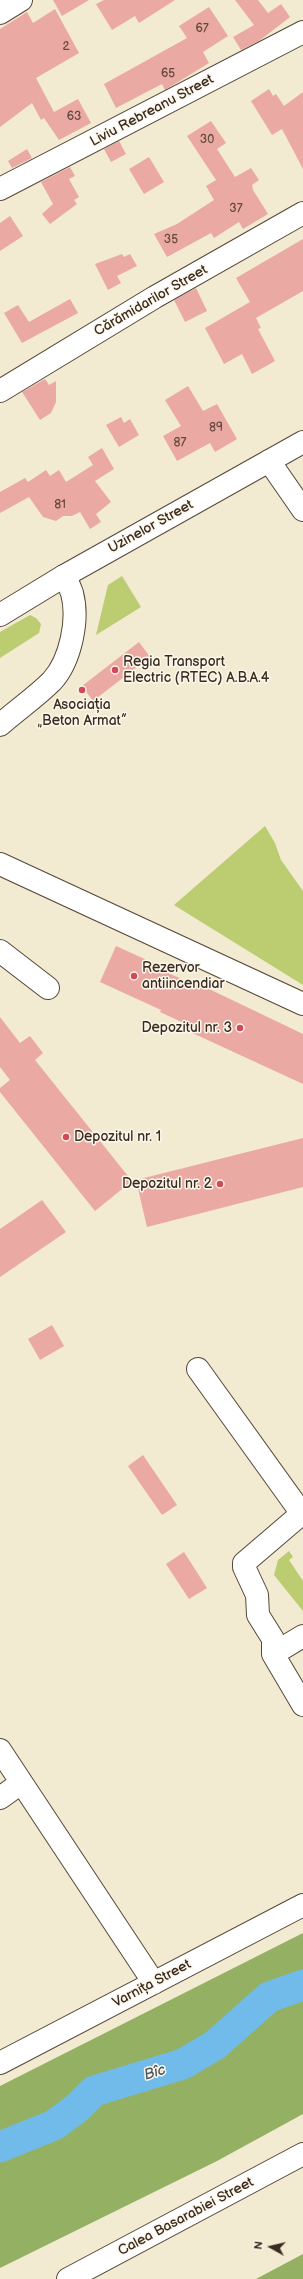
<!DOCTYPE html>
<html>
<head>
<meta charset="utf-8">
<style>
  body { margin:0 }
  #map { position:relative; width:303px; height:2279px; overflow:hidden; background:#f2ead1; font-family:"Balsamiq Sans",sans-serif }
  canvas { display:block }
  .north { position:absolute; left:251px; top:2227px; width:40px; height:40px; -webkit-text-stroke:3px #fbf7ec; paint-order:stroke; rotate:278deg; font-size:11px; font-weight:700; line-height:16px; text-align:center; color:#3b2a1e }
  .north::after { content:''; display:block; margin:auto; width:14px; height:18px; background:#3b2a1e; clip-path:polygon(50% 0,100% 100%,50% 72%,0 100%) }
</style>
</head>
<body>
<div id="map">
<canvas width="303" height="2279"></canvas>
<div class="north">N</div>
</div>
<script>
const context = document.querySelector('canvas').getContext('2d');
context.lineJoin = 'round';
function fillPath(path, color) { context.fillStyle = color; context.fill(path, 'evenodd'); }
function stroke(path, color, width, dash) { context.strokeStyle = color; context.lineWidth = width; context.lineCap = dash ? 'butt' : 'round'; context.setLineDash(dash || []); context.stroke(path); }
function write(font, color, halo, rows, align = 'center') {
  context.font = font + ' "Balsamiq Sans",sans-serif'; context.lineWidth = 3; context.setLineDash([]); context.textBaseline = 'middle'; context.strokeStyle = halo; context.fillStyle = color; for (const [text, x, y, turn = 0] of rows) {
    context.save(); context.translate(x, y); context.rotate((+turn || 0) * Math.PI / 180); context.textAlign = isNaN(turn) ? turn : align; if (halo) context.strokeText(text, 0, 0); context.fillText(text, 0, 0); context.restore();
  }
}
fillPath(new Path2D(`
  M122,576l19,31 -45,28 12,-50z
  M30,615l6,3 5,6 -2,9 -39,25v-26z
  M265,826l10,17 6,17 22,31v94l-129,-80z
  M289,1551l4,6 -4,3 14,21v30l-29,-36 4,-15z`), '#bbcd70');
fillPath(new Path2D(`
  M303,1933v181l-86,47 -217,107v-182z
  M303,2254v25h-47z`), '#94b062');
stroke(new Path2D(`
  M0,2147l54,-22 23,-17 17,-17 89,-27 32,-19 54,-48 34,-12`), '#71bbea', 31);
fillPath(new Path2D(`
  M53,0h36l-27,16z
  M104,0h71l-36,23 -4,-7 -23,14 -16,-26z
  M235,0h23l10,13 13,-9 9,13 -31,24 -18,9 -8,-13 21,-12z
  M209,7l19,29 -25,16 6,11 -44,27 -3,-6 -46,24 -12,-24 83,-46 -8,-12z
  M55,9l24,44 -43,25 18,34 24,-13 13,24 -32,17 -15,-22 -3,2 -9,-17 -32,24v-98l27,-17 6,11z
  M269,89l4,7 3,-2 8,12 19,-14v77l-21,-40 -10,6 -21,-34z
  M211,121l15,22 -9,6 18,28 16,-9 8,12 -7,5 1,5 15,24 -25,15 -4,-7 -25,16 -3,-5 -44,24 -13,-23 23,-10 37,-24 -8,-14 10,-6 -29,-44z
  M119,141l7,13 -15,8 -7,-13z
  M27,149l5,9 -20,10 -4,-7z
  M149,157l15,25 -20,12 -15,-25z
  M70,167l5,9 -6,3 10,18 -5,3 3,4 -27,20 -8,-10 11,-10 -12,-22z
  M10,216l13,20 -23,15v-28z
  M303,239v52l-47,27 5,10 -3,1 17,32 -23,13 -10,-20 -18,10 -19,-36 45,-26 -14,-24z
  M122,254l2,3 6,-3 7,12 -20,10 4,7 -13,7 -13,-26z
  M196,288l11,23 -22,11 -11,-22z
  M70,299l8,14 -56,30 -18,-30 14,-8 11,17z
  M45,379l4,6 7,-4v21l-5,11 -11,7 -18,-28z
  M188,386l15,25 14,-7 20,35 -22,13 -5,-9 -33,18 -14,-25 18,-10 -16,-26z
  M121,417l3,6 6,-4 9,16 -20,12 -13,-22z
  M102,448l12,21 -19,12 16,21 -15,12 5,8 -11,7 -10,-17 -8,4h-9l-7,5 -13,-4 -14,-20 -29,16v-21l25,-14 3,4 18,-12 4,6 9,-6 7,12 27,-17 -5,-8z
  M139,642l11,15 -57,44 -11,-15z
  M116,946l53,24 -1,3 39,17v-2l96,46v50l-115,-53 2,-5 -30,-14 1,-2 -61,-28z
  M0,1017l20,26 10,-7 13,17 -8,7 97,121 -37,30 -95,-119v-4l10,-8 -10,-13z
  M303,1138v49l-156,40 -11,-47z
  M42,1200l24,32 -66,45v-48z
  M52,1325l12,21 -24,14 -12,-21z
  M143,1455l34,50 -15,10 -34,-49z
  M184,1552l23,36 -18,11 -23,-35z`), '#eaaaa3');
const minor = new Path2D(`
  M0,13l21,-13
  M0,189l303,-157
  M0,391l155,-94 148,-84
  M269,461l34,49
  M0,725c17,-15 36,-28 52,-44 19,-21 27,-62 20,-88 -2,-6 -5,-12 -8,-17
  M0,864l303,140
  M0,951l48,37
  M198,1369l102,142 -1,5 -55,47v4l13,28 1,20 15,24v15l30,51
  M273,1654l30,-18
  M0,1750l154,233
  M0,1798l21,-15
  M0,2063l303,-158`);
const major = new Path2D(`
  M0,615l64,-39 239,-134
  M68,2279l235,-125`);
stroke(minor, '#564739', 24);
stroke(major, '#564739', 24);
stroke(minor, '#fff', 22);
stroke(major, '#fff', 22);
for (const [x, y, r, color] of [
  [115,670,4,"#d1495b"],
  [82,690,4,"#d1495b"],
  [134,976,4,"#d1495b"],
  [240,1028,4,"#d1495b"],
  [66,1137,4,"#d1495b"],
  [220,1184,4,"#d1495b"]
]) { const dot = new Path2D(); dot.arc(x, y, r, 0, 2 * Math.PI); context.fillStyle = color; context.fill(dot); stroke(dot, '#fbf7ec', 1.5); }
write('12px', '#674a3f', null, [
  ["67",202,29],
  ["2",66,47],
  ["65",168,74],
  ["63",74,117],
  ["30",207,140],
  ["37",236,209],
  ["35",171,240],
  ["89",216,428],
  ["87",180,443],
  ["81",60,505]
]);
write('14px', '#3b2a1e', '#fbf7ec', [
  ["Liviu Rebreanu Street",152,111,-28],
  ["Cărămidarilor Street",151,301,-30],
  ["Uzinelor Street",151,527,-29],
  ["Varnița Street",152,1984,-28],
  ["Calea Basarabiei Street",186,2217,-28]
]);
write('14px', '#3b2a1e', '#fbf7ec', [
  ["Regia Transport",123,662],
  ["Electric (RTEC) A.B.A.4",123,678],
  ["Asociația",82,705,"center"],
  ["„Beton Armat”",82,721,"center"],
  ["Rezervor",142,968],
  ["antiincendiar",142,984],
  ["Depozitul nr. 3",232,1028,"right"],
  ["Depozitul nr. 1",74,1137],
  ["Depozitul nr. 2",212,1184,"right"]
], 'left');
write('italic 15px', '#4b565b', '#fbf7ec', [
  ["Bîc",155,2073,-17]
]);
</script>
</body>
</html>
